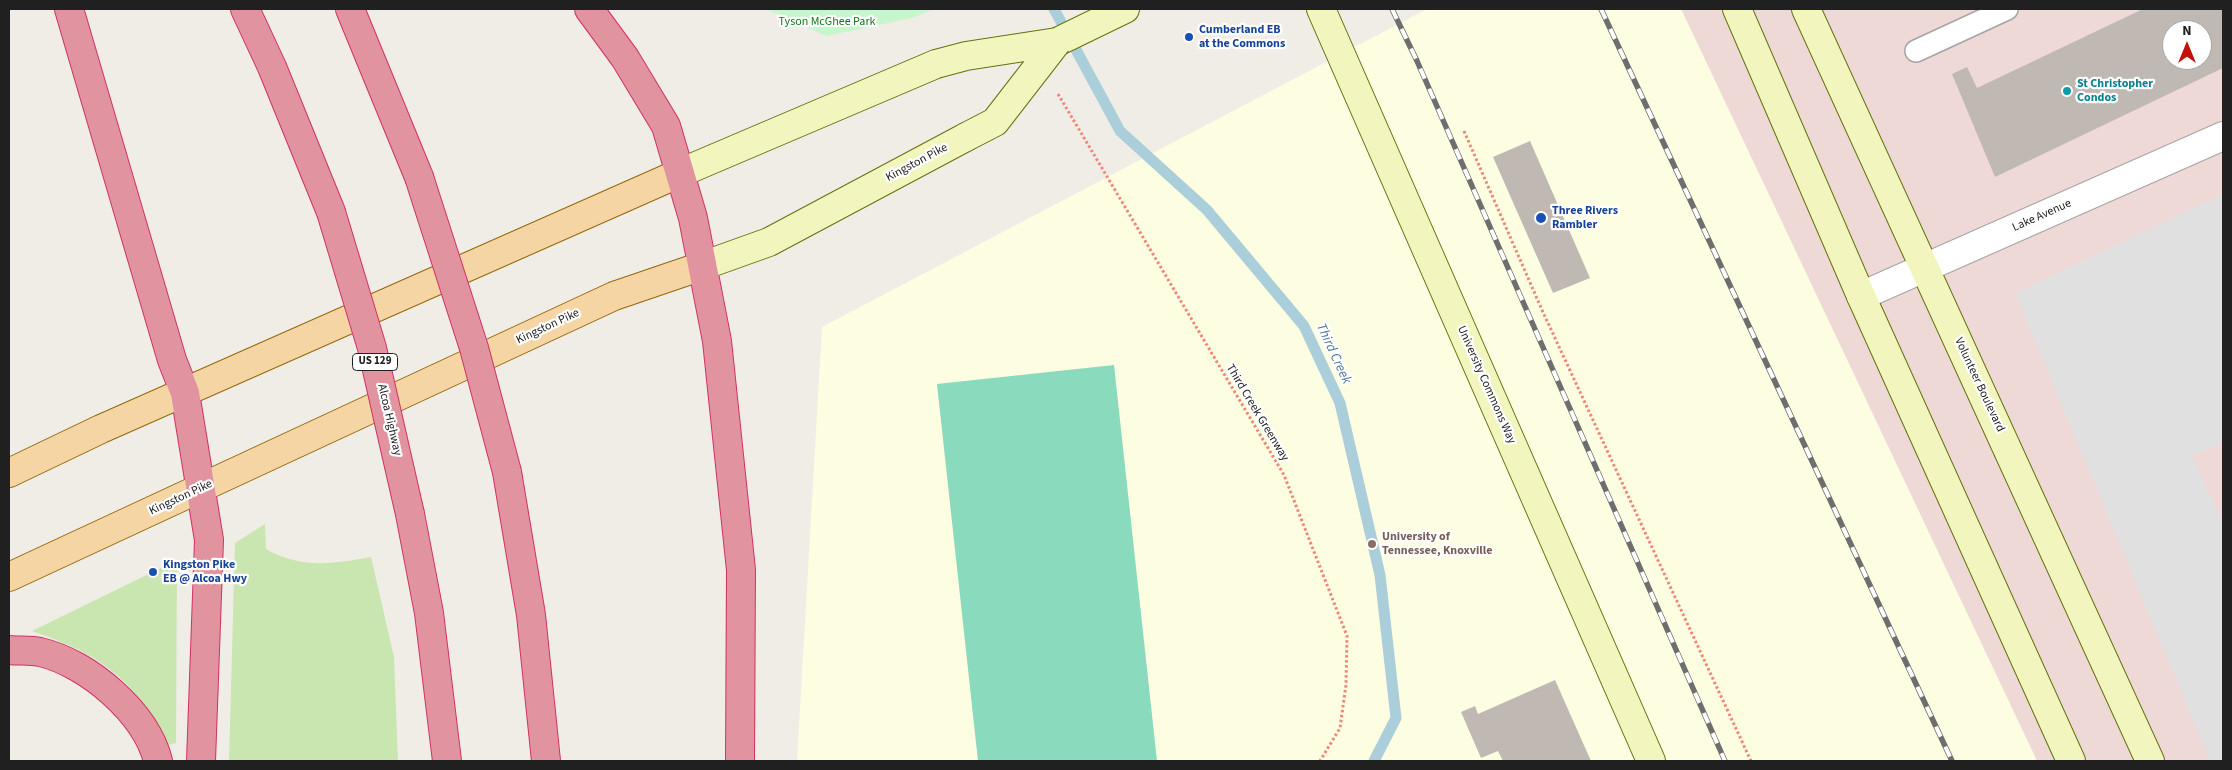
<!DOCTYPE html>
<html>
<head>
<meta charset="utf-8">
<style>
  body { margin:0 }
  #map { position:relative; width:2232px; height:770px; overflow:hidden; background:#f0ede7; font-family:"Source Sans 3",sans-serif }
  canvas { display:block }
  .frame { position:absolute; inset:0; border:10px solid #202020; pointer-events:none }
  .north { position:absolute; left:2162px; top:20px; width:50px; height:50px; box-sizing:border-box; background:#fff; border:1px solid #a6a6a6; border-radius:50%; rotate:0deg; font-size:14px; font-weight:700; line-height:20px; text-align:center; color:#202020 }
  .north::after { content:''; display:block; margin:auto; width:18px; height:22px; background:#c3110c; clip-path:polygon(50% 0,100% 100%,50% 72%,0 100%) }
</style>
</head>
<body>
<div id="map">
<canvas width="2232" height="770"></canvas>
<div class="frame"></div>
<div class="north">N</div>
</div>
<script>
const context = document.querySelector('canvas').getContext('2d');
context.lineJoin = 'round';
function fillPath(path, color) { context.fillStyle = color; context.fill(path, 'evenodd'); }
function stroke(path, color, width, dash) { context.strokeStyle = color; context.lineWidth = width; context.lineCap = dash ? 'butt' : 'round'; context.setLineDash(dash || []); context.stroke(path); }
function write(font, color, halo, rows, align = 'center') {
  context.font = font + ' "Source Sans 3",sans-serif'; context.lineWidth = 4.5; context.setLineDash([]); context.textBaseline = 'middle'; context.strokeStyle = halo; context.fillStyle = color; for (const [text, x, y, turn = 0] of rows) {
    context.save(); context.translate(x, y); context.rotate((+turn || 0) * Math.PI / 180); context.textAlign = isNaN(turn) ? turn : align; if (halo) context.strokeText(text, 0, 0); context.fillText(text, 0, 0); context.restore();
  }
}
fillPath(new Path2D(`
  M1681,9h542v752h-186zM2172,30h30v30h-30z`), '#efd9d7');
fillPath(new Path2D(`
  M1427,9h254l356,752h-1240l25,-434z`), '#fdfde2');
fillPath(new Path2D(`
  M265,524l1,25c35,20 67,15 105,8l23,100 4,104h-169l6,-218z
  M167,565l10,1 -1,177 -8,2c-11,-17 -21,-38 -34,-53 -29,-33 -62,-47 -102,-61z`), '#c9e6b0');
fillPath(new Path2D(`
  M766,9h168l-22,9 -86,18z`), '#c7f6cc');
fillPath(new Path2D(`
  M1114,365l43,396h-179l-41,-377z`), '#8adabd');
fillPath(new Path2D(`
  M2223,194v249l-32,13 32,66v239h-13l-195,-468z`), '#e0e0e0');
stroke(new Path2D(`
  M1054,9l66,122 87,79 97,116 36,77 40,172 16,143 -22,43`), '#aaceda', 11);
fillPath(new Path2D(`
  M2143,9h80v59l-228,109 -43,-103 15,-7 10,21zM2172,30h30v30h-30z
  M1530,141l60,137 -37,15 -60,-136z
  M1555,680l36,81h-88l-5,-10 -17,7 -20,-46 14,-6 3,8z`), '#c0b9b3');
const lane = new Path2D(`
  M1916,51l91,-42`);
const street = new Path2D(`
  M1861,296l362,-160`);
const secondary = new Path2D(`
  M1321,9l330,752
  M1737,9l124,287 210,465
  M1806,9l344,752
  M1057,42l68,-33
  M680,173l256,-109
  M702,266l67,-24 197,-105`);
const primary = new Path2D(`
  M9,473l92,-44 579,-256
  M9,577l605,-281 88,-30`);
const highway = new Path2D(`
  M69,9l103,351 13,33 24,147 -8,221
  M245,9l27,58 59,145
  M350,9l69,168
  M589,9l36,49 41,68 27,92 24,123 24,229 -1,191
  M507,472l24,143 15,146
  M410,514l19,99 18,148
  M9,650c10,1 21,0 31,2 48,11 106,61 118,109`);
stroke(lane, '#a4a4a4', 24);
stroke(street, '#a4a4a4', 30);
stroke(secondary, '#64720c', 30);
stroke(primary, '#926809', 30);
stroke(highway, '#d13164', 30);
stroke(new Path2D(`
  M1058,94l226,381 63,161 -1,49 -6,43 -20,33
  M1464,131l78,179 209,451`), '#f18676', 3, [2.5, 2.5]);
stroke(lane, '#fff', 21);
stroke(street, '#fff', 28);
stroke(secondary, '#f2f6be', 28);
stroke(primary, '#f6d5a5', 28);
stroke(highway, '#e293a0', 28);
const rail = new Path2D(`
  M1392,9l25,52 308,700
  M1601,9l351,752`);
stroke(rail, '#6e6e6e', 5.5);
stroke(rail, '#fff', 4, [11]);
const secondaryBridge = new Path2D(`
  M936,64l30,-8 91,-14
  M966,137l29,-15 62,-80`);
const highwayBridge = new Path2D(`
  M419,177l55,171 33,124
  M331,212l41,136 38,166`);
stroke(secondaryBridge, '#64720c', 30, []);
stroke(highwayBridge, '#d13164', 30, []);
stroke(secondaryBridge, '#f2f6be', 28);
stroke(highwayBridge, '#e293a0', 28);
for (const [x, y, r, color] of [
  [1189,37,5,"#1a4fb4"],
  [2067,91,5,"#0f9aa8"],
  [1541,218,6,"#1a4fb4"],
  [1372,544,5,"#8d6e63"],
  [153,572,5,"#1a4fb4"]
]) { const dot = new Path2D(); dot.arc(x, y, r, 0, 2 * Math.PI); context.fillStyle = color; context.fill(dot); stroke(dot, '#fff', 2); }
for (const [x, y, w] of [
  [375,362,45]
]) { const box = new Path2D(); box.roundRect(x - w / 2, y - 8.5, w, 17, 4); context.fillStyle = '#fff'; context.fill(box); stroke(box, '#202020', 1); }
write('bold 11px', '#202020', null, [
  ["US 129",375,362]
]);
write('12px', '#13791e', '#fff', [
  ["Tyson McGhee Park",827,22]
]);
write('bold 12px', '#164399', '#fff', [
  ["Cumberland EB",1199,30],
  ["at the Commons",1199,44],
  ["Three Rivers",1552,211],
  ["Rambler",1552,225],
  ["Kingston Pike",163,565],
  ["EB @ Alcoa Hwy",163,579]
], 'left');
write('bold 12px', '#0d838f', '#fff', [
  ["St Christopher",2077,84],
  ["Condos",2077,98]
], 'left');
write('12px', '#202020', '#fff', [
  ["Kingston Pike",917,163,-28],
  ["Lake Avenue",2042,216,-24],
  ["Kingston Pike",548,327,-25],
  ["University Commons Way",1486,385,66],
  ["Volunteer Boulevard",1979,385,65],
  ["Third Creek Greenway",1257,413,59],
  ["Alcoa Highway",389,420,77],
  ["Kingston Pike",181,498,-25]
]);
write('bold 12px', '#785e54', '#fff', [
  ["University of",1382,537],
  ["Tennessee, Knoxville",1382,551]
], 'left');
write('italic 14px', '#4e77a2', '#fff', [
  ["Third Creek",1333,354,65]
]);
</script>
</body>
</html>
